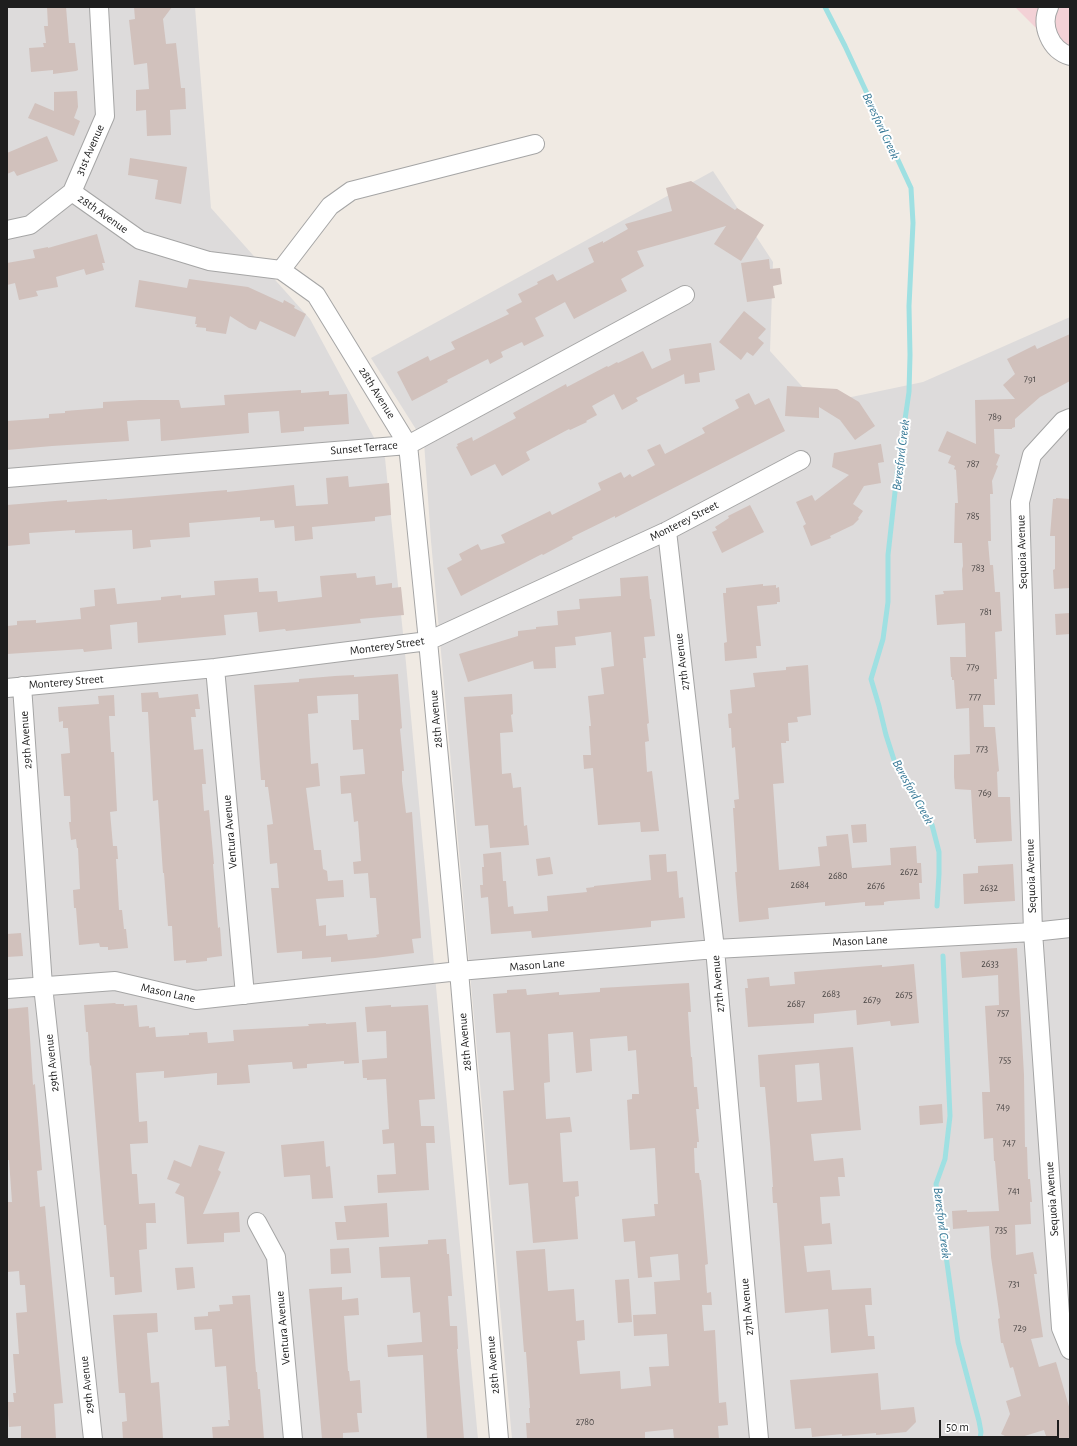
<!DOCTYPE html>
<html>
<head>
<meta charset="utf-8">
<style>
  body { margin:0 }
  #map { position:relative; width:1077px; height:1446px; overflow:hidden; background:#f0eae3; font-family:"Alegreya Sans",sans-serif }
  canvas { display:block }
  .frame { position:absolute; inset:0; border:8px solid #1e1e1e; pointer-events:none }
  .scale { position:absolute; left:939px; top:1420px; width:120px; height:18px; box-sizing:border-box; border:2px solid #1e1e1e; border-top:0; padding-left:5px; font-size:12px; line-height:14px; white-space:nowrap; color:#1e1e1e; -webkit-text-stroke:3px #fff; paint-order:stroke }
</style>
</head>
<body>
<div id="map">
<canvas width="1077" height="1446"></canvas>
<div class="frame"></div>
<div class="scale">50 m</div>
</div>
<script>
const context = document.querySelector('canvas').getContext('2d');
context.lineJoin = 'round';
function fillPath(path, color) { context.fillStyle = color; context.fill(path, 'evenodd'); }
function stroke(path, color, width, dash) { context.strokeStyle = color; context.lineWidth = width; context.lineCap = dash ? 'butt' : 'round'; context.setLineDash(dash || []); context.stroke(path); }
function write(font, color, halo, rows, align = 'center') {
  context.font = font + ' "Alegreya Sans",sans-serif'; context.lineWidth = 4; context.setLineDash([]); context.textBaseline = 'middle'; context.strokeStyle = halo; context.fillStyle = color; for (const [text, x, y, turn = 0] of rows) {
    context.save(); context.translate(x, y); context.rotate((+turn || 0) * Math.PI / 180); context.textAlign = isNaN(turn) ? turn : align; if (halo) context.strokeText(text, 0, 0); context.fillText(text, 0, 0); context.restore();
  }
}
fillPath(new Path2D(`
  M7,7h188l16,201 99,111 75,139 21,205 72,776h-471z
  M713,171l60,91 -3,89 48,53 105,-22 147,-65v1122h-558l-81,-898 -7,-99 -53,-84z`), '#dddbdb');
fillPath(new Path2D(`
  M1015,7h55v55z`), '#f3d1d6');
stroke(new Path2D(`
  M825,7l20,39 66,142 2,35 -4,83 1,49 -1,37 -12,82 -9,81v47l-5,37 -12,40 8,27 7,29 9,28 10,19 27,43 7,27v22l-2,32
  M943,956l7,160 -5,43 -9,25 22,158 21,79 2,11 -1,7`), '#9fe0e2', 5);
fillPath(new Path2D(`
  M47,7h19l3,36h6l3,27 -2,1 -23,3v-4l-22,2 -2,-24 15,-1 -1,-4h3l-2,-17h4z
  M134,7h38l-9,12 3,25 10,-1 5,45h4l1,21 -16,1 1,25 -24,1 -1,-26 -10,1v-21l13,-1 -2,-26 -13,2 -5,-45 6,-1z
  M77,91l1,16 -4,11 6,3 -6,15 -46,-18 7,-15 19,8v-19z
  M47,136l11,25 -41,15 -3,-5 -7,3v-21z
  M130,158l57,9 -6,37 -26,-5 3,-19 -30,-5z
  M691,181l44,29 2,-2 27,17 -23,36 -27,-17 12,-18 -89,25 7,15 -23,13 6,12 -53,28 -9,-17 -30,16 9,18 -20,10 -2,-4 -21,10 2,5 -13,7 -2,-5 -41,21 1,2 -36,19 -15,-29 31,-16 2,5 25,-12 -4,-7 58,-28 -3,-4 16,-8 -4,-8 20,-10 -1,-2 16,-8 4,7 37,-19 -6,-14 15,-7v2l25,-14 -3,-5 47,-13 -6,-23z
  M97,234l8,29h-3l2,7 -18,5 -2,-6 -28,8 2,10 -22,4 2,5 -19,4 -4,-17 -8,2v-22l28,-5 -2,-8 15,-3v1z
  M769,259l1,10 10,-1 2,16 -9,2 2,12 -28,4 -6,-39z
  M189,279l59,8 35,16 1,-3 11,6 -1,2 12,6 -11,23 -35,-16 -4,9 -7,-2 -19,-12 -4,18 -20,-3v-3l-10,-1 1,-3h-2l1,-7 -61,-10 4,-27 48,8z
  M744,311l22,18 -8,9 6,5 -11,13 -6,-4 -6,8 -22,-18z
  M1070,334v47l-30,16 -25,22v8l-3,1v1h-18l1,24 5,2 -4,10 2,1 -6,15 1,13h-3l1,47h-3l2,24h3l2,27h5l2,39 -7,1 2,47h-3l1,26h-12l1,22h11l4,44 -2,1 1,25h12l2,44 -36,2v-4h-2l-3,-49 -16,-1 -1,-12v-22l16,-1 -1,-46 -13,1 -2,-29h-2v-3h-1l-1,-20h16l-1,-34 -28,2 -2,-30 9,-1 -1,-3 20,-1 -1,-21 1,-3 -1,-23h-8l1,-40h3l-2,-33 -2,-1 1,-3 -7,-3 3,-7 -13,-5 9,-20 29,13 -1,-44 40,-1 -12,-14 12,-11 -8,-15 28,-14 2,4z
  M711,343l4,27 -16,3 1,9 -15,2 -1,-10 -48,24 2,3 -16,9 -8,-16 -22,12 5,9 -11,6 1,1 -17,8 -1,-1 -43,23 4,8 -28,16 -7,-12 -24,12 -15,-29 2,-1 -1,-2 15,-7 1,4 43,-23 -3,-5 53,-29 1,3 40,-21 1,1 9,-5 1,1 25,-12 9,18 19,-9 -2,-11z
  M787,386l50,3 22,13 16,24 -20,14 -15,-20 -21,-13v11l-34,-2z
  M301,390v3l28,-2v4l18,-1 2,30 -45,3v4l-23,2 -2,-22 -31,2 1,20 -88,8 -1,-22 -33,2 2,20 -77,5 -45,4v-29l42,-3v-4l16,-1v-2l38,-3v-6l37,-2h39l2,8 44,-3 -1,-10z
  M749,393l6,12 14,-7 16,33 -170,87v-2l-43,21 1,2 -30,16 -1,-1 -81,42 -14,-28 15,-8 -3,-6 19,-10 3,6 24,-7 -4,-8 49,-24 2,4 49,-25 -3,-7 23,-11 3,6 6,-4 2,3 23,-12 -8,-15 13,-6 5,10 40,-21 -3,-5 37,-20 -4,-8z
  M881,444l3,18 -6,1 3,20 -17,3 -11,18 10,7 -5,7 1,1 -6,6 -23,11 1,2 -20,8 -8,-20 3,-2 -10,-22 16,-7 3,6 34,-26 -17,-8 2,-14z
  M348,476l1,11 40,-4 2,32 -16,2v4l-63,6 1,12 -18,2 -1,-15 -19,2 -1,-8 -14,1v-4l-71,6 1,14 -40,3 1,7 -18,2 -1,-19 -57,3v-3l-46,3 1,11 -23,2v-41l60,-5v2l40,-3v1l120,-10v2l67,-7 2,21 32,-2 -2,-26z
  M1056,498l14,1v89l-16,1 -1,-19 2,-1v-33h-5l3,-37h3z
  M750,505l14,27 -42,21 -10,-21 5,-2 -2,-3 14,-9 -1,-2z
  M356,573l1,5 18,-2 1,9 16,-2v5l9,-1 3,28 -44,4 1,4 -75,8 -1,-2 -26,3 -2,-20 -33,3 2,20 -88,8 -1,-21 -27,3 2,24 -28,3 -1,-3 -76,5v-28l10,-1v-4l19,-1v3l45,-4 -1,-11 15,-2 -1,-16 21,-2 2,16 44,-4v-3l20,-2v3l34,-3 -1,-14 44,-3 1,14 18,-1 1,11 44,-5 -2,-21z
  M648,576l2,23h1l4,37 -11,1 2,21h-3l6,65 -2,1 2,17 -4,1 2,30 5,-1 7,60 -18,1 -1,-10 -42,3 -5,-57 -9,1 -1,-14h8l-2,-29h2l-3,-30 16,-2 -3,-26 13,-2 -3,-34 -36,5 1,8 -21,2 1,21 -22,1 -1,-8 -65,21 -9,-28 59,-18v-5l18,-2v-2l22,-2 -1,-14 23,-2 -1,-10 42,-3 -1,-18z
  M763,584v2l13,-1v3l3,-1 1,15h-3v2l-20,2 4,40h-5l1,12 -32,3 -1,-18 3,-1 -4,-49h3v-5z
  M1070,613v21l-14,1 -1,-21z
  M808,665l3,50 -14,2 1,5 -10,1 1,18h-3v2h-5l3,40 -11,1 6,86 41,-4 -2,-19 9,-1 -1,-10 22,-2 4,34 39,-3 -1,-17 26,-2 1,17h4l1,20h-3l1,16 -31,2 -5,1v3l-19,1v-4l-40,4v-4l-57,6 1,11 -30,3 -4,-50h2l-4,-64h2l-1,-8 5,-1 -4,-52 -3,1 -1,-20h-2l-1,-14 4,-1 -2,-23 25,-3 -2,-14 33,-3v-3z
  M398,674l4,54 -2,1 4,42h-2v10l4,32 6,-1 9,126 -9,1 2,14 -39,5 -44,4v-5l-29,2v-8l-25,2 -6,-65h8l-2,-25 -7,1 -3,-39 6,-1 -5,-37h-3v-7h-4l-7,-95 45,-3v-3l36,-3 19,-1v2zM358,694l1,26h-8l2,30 10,-1 2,25 -25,2 1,18 10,-1 3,29 4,-1 3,40 -8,1 1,12 14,-1 2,25h6l3,36 -3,1 1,2 -29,3 -1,-6 -21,2v-11l-7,1 -3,-27 28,-2 -1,-17 -15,1 -1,-10 -4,-2 -2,-19h-7l-8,-62 14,-2 -2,-23 -7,1 -3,-50 10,-1 -1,-17z
  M158,692l1,6 39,-4 2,15h-5l1,8h-5l3,33 9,-1 3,35h-4l2,27 5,-1 5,54h-1l5,64 2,-1 2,29 -15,2v3l-21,2v-3l-12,1 -2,-35h-4l-4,-53h-1l-1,-14 -4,-59 -5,1 -5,-89h-6l-1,-19z
  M512,694l1,20 -2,1 2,17 -13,1 2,41 9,-1 2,15 8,-1 3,39 3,-1 2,20 -39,3 -2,-23 -13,1 -11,-129z
  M114,695l1,21h-6l2,36h3l3,59 -7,1 3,34h4l1,13h-2l3,51h3l2,19h2l2,19 -20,2v-3h-8l-1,-4 -20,2 -3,-37h-2l-1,-18 7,-1 -2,-41h-1l-1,-9 -5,1 -2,-18h2l-1,-26h-6l-3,-42 9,-1 -2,-25h-5v-7l-4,1 -1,-15 41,-3 -1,-8z
  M866,824l1,18 -14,1 -2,-18z
  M501,852l2,29h3l2,26 5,-1 1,8 34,-3 -1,-15 40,-4 -1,-4 8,-1v-1l57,-6 -2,-25 17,-1 1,18 10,-1 2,27 4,-1 2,21 -34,3v6l-74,7 -45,4 -1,-7 -40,3 -3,-37 -7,1 -1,-13h3l-1,-18h2l-1,-13z
  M550,857l3,17 -15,2 -2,-17z
  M1013,864l2,37 -51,3 -1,-30 15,-1v-7z
  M21,933l2,23 -16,1v-23z
  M1017,948l7,127 1,72h2l1,32h2l2,23h-2l1,22 -16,1 1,30 17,-3 4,22h-3l9,63 -12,2 8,28 17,-5 14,48v29h-23l-3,-9 -29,9h-4l-10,-5 9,-20 -4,-13 15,-5 -8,-29 -3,1 -7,-25h-2l-3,-24 2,-1 -9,-61 -2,-31 -36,3 -1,-18 15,-1v2l32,-1 -4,-50h-1l-1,-23 -9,1 -2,-47h8l-5,-86 14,-1 -1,-30 -36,3 -2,-26z
  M914,964l5,59 -28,3 -1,-5 -33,4 -1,-15 -42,4v9l-66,4 -3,-39h3l-1,-9 22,-2 1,9 25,-2 -1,-12 88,-7v2z
  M689,983l2,29h-3l3,45h1l2,30h3l2,22h-3l3,33h-2v6h-3l1,25h4l1,7h1l7,84 -3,1 2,28 4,-1 1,13h-10l2,26 11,-1 4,73 7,-1 2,23 -10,1 1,13h-45l-1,-10 -28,3v7h-118l-1,-16h4l-1,-15h1l-4,-56h-2l-8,-101 29,-2 3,42 26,-2 2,32 8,-1 1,20 -8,1 3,33 40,-3 1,18 30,-3 -2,-19 20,-1 -2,-32 -33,2 -1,-21 23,-1 -2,-32 26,-2 -2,-26 -28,3 2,20 -14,1 -3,-37 -11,1 -2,-23 33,-3 -1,-12h4l-3,-56 -25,2 -3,-50 5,-1v-5h7l-3,-44 -8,1 -1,-15 -37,3 2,32 -16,2 -3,-41 -25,2 2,48 -6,1 2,36 24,-2 2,15 -12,1 3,49 15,-1 1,15 -4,1 3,42 -45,4 -5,-60 -19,2 -6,-94 11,-1 -4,-58 -14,1 -3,-39 14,-1v-3l19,-1 1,6 32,-3v3l41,-3v-4z
  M115,1003l1,1h8v2l13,-1 2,22 10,-1v2l6,-1 1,10 33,-2v-2l18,-1 1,11 26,-2 -1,-11 76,-4 -1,-2 18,-1v1l30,-2 3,41 -15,1v-3l-37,3v4l-14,1 -1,-7 -44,3 2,18 -33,2v-12l-53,5v-7l-28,2 3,49 8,-1 1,22 -18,1 2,30h5l2,30 16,-1 1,20h-10l1,26 -8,1 3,42 -27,3 -1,-18h-4l-4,-52h-2l-13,-160 -1,1 -2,-34h-2l-2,-27z
  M391,1005v2l37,-2 7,94 -16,1 2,26h13l1,17h-9l3,47 -51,3 -1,-18 19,-1 -2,-31 -11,1 -1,-14 7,-1 -3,-50 -19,1v-2h-4l-1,-18 25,-2 -1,-27 -19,1 -2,-25z
  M28,1007l5,78 2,-1 7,86 -5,1 3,36 5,-1 18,197 -9,1 2,35h-35v-13l-12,1 -2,-25h7l-1,-9h3l-3,-39h6l-3,-41 11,-1 -2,-27h-5l-1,-14 -12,1v-70h5l-3,-42h-2v-151z
  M853,1047l8,83 -50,4 3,27 29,-3 2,19h-7l2,19 -20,1 2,27 8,-1 2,21 -28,2 3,26 23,-2 2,20 39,-2 1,17h-7l3,31h6l1,13 -44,4 -3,-44 -43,4 -8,-110h-4l-1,-16h1l-3,-44 -5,-56h-5l-2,-32zM819,1063l3,37 -25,2 -2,-37z
  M942,1104l1,19 -23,2 -1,-19z
  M324,1141l2,26 4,-1 3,32 -21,1 -2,-24 -26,2 -3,-32z
  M199,1145l26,7 -7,18 3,2 -18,42 36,-2 1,20 -16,1v9l-37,2 -3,-47 -9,-4 5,-9 -13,-5 7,-19 17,7z
  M387,1203l2,34 -52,3 -2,-18h11l-2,-16z
  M446,1239l1,15h2l3,42h-4l2,30h7l1,23h-1l7,90h-37l-4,-84 -35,2 -1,-12 35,-3 -2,-30 -7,1 -3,-36 -29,1 -2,-31 49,-3v-4z
  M349,1248l2,25 -20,1 -1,-25z
  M193,1267l2,21 -18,2 -2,-22z
  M629,1279l3,43 -14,1 -3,-43z
  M342,1287v13l16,-2 1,17 -15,1 4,55h1l1,10 10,-1 2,33h-5l2,19 -16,1v6h-21l-13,-150z
  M250,1295l6,77h1l1,17h2l4,50h-51l-1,-12 17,-1 -1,-6h2l-4,-54 -11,1 -3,-38 -17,1 -1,-13 14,-1v-4l12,-1 -1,-6 14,-1 -1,-8z
  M157,1313l1,19 -11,1 4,50 8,-1 4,56 -40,1 -1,-17 5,-1 -2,-28h-6l-6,-78z
  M878,1373l3,37 33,-3 2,15 -10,10 -30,3v-2l-34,3v-2l-30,3 -1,-9 -16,1 -5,-49z`), '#d1c1bc');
const minor = new Path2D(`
  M1049,7c-9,18 1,43 21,49
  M72,192l68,48 69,21 72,9 35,25 92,150 20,196 31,330 40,468
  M7,230l23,-5 42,-33 33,-76 -6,-109
  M281,270l49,-64 21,-15 184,-47
  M1070,418l-7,3 -31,34 -12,47 13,430 28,396 9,22
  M7,478l401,-33 277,-150
  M667,531l48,418 44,490
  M215,668l30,327
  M22,686l21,300 50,453
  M7,688l208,-20 213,-27 239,-110 134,-71
  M7,989l108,-8 81,19 263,-29 256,-22 318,-17 37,-4
  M257,1222l19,35 17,182`);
stroke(minor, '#a5a5a5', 20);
stroke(minor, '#fff', 18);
write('10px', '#4b4746', null, [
  ["791",1030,379],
  ["789",995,417],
  ["787",973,464],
  ["785",973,516],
  ["783",978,568],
  ["781",986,612],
  ["779",973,667],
  ["777",975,697],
  ["773",982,749],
  ["769",985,793],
  ["2672",909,872],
  ["2680",838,876],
  ["2684",800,885],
  ["2676",876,886],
  ["2632",989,888],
  ["2633",990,964],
  ["2683",831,994],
  ["2675",904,995],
  ["2679",872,1000],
  ["2687",796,1004],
  ["757",1003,1013],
  ["755",1005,1060],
  ["749",1003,1107],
  ["747",1009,1143],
  ["741",1014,1191],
  ["735",1001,1230],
  ["731",1014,1284],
  ["729",1020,1328],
  ["2780",585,1422]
]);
write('12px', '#1e1e1e', '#fff', [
  ["31st Avenue",90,150,-66],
  ["28th Avenue",103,214,35],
  ["28th Avenue",377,393,58],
  ["Sunset Terrace",364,448,-5],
  ["Monterey Street",684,521,-27],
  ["Sequoia Avenue",1022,552,-92],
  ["Monterey Street",387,646,-8],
  ["27th Avenue",682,662,-97],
  ["Monterey Street",66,682,-5],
  ["28th Avenue",436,719,-95],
  ["29th Avenue",26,740,-94],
  ["Ventura Avenue",230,832,-95],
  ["Sequoia Avenue",1031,876,-92],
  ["Mason Lane",860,941,-3],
  ["Mason Lane",537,965,-5],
  ["27th Avenue",718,984,-95],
  ["Mason Lane",168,993,12],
  ["28th Avenue",465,1042,-95],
  ["29th Avenue",52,1063,-96],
  ["Sequoia Avenue",1052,1199,-94],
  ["27th Avenue",747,1307,-95],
  ["Ventura Avenue",283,1328,-95],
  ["28th Avenue",493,1365,-95],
  ["29th Avenue",87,1385,-96]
]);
write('italic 13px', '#377997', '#fff', [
  ["Beresford Creek",881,126,65],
  ["Beresford Creek",901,455,-83],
  ["Beresford Creek",913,792,61],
  ["Beresford Creek",942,1223,83]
]);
</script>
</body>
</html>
